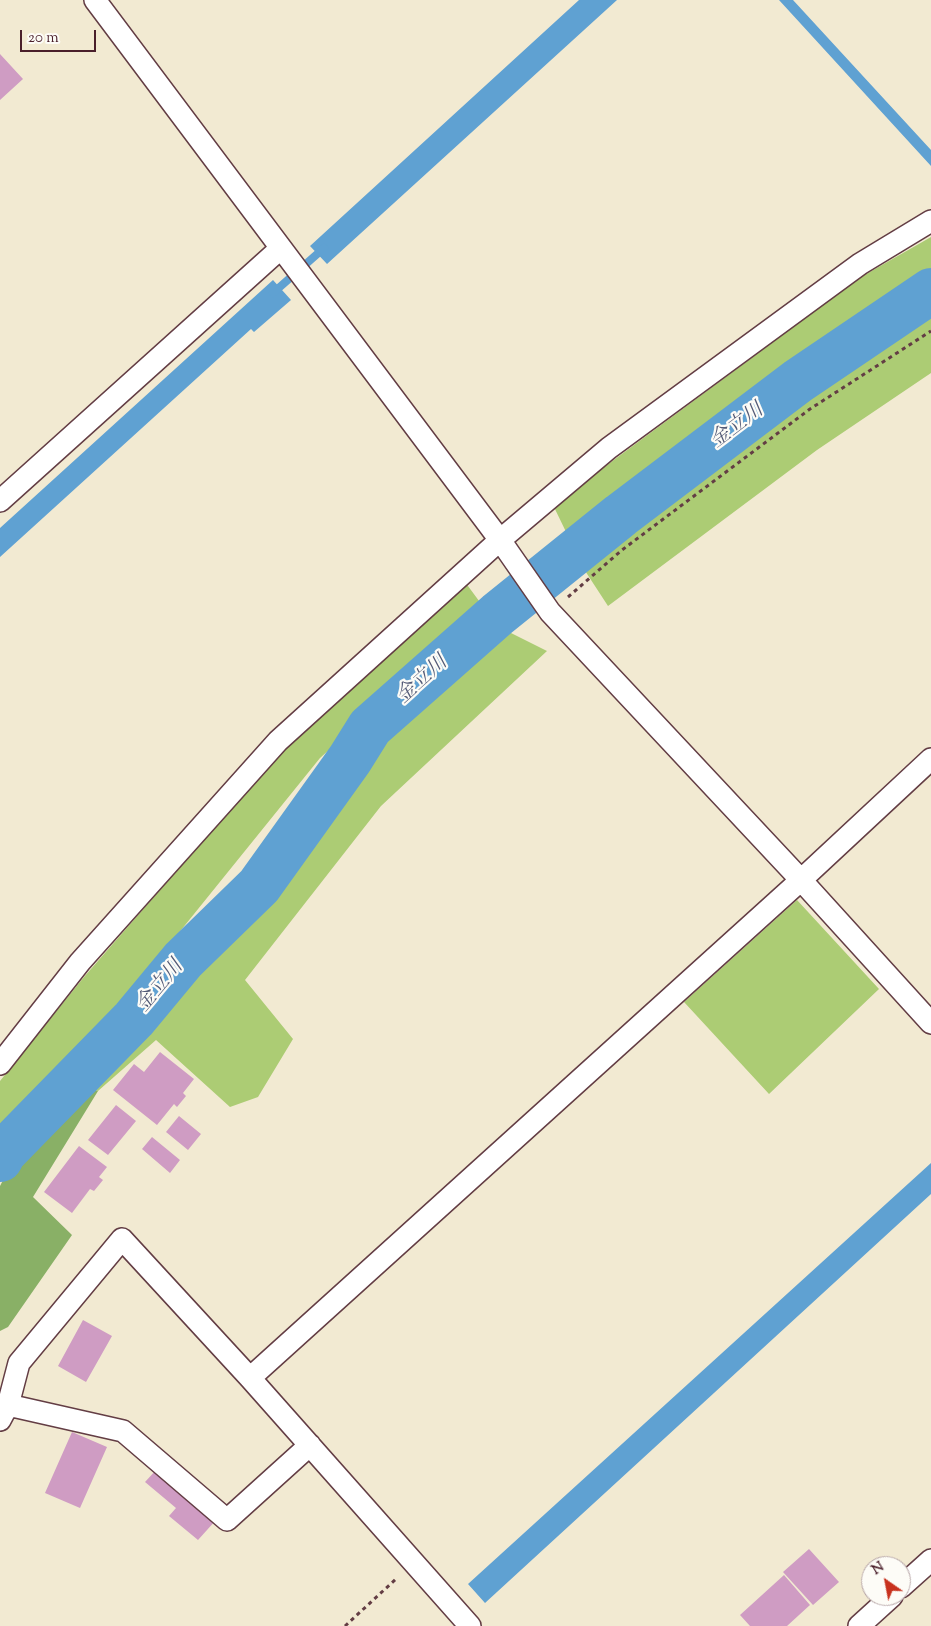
<!DOCTYPE html>
<html>
<head>
<meta charset="utf-8">
<style>
  body { margin:0 }
  #map { position:relative; width:931px; height:1626px; overflow:hidden; background:#f2ead2; font-family:"Sorts Mill Goudy",serif }
  canvas { display:block }
  .north { position:absolute; left:861px; top:1556px; width:50px; height:50px; box-sizing:border-box; background:#fdfcf7; border:1px solid #b5a4a5; border-radius:50%; rotate:327deg; font-size:14px; font-weight:700; line-height:20px; text-align:center; color:#4a1f2b }
  .north::after { content:''; display:block; margin:auto; width:18px; height:22px; background:#c8321e; clip-path:polygon(50% 0,100% 100%,50% 72%,0 100%) }
  .scale { position:absolute; left:20px; top:30px; width:76px; height:22px; box-sizing:border-box; border:2px solid #4a1f2b; border-top:0; padding-left:6px; font-size:15px; line-height:18px; white-space:nowrap; color:#4a1f2b; -webkit-text-stroke:4px #fdfcf7; paint-order:stroke }
</style>
</head>
<body>
<div id="map">
<canvas width="931" height="1626"></canvas>
<div class="north">N</div>
<div class="scale">20 m</div>
</div>
<script>
const context = document.querySelector('canvas').getContext('2d');
context.lineJoin = 'round';
function fillPath(path, color) { context.fillStyle = color; context.fill(path, 'evenodd'); }
function stroke(path, color, width, dash) { context.strokeStyle = color; context.lineWidth = width; context.lineCap = dash ? 'butt' : 'round'; context.setLineDash(dash || []); context.stroke(path); }
function write(font, color, halo, rows, align = 'center') {
  context.font = font + ' "Sorts Mill Goudy","Noto Serif JP",serif'; context.lineWidth = 4.5; context.setLineDash([]); context.textBaseline = 'middle'; context.strokeStyle = halo; context.fillStyle = color; for (const [text, x, y, turn = 0] of rows) {
    context.save(); context.translate(x, y); context.rotate((+turn || 0) * Math.PI / 180); context.textAlign = isNaN(turn) ? turn : align; if (halo) context.strokeText(text, 0, 0); context.fillText(text, 0, 0); context.restore();
  }
}
fillPath(new Path2D(`
  M931,237v43l-132,85 -231,171 -15,-31 308,-228z
  M931,304v69l-114,77 -209,156 -30,-46 228,-175z
  M465,582l20,27 -165,149 -168,208 -152,175v-60l84,-104 199,-228z
  M495,625l52,26 -166,155 -136,174 48,59 -35,58 -28,10 -74,-67 -58,51 -11,-4 101,-119 109,-116 78,-114z
  M797,900l82,89 -110,105 -85,-92z`), '#accc74');
fillPath(new Path2D(`
  M87,1087l11,4 -65,106 39,38 -64,92 -8,4v-145l17,-33z`), '#89b066');
fillPath(new Path2D(`
  M579,0h38l-290,264 -17,-18z
  M779,0h14l138,150v16z
  M273,280l18,20 -37,32 -3,-3 -251,228v-29z
  M931,1163v31l-446,409 -17,-19z`), '#5fa1d2');
stroke(new Path2D(`
  M273,293l51,-45`), '#5fa1d2', 8);
stroke(new Path2D(`
  M0,1159l3,-6 131,-134 49,-59 76,-74 91,-127 20,-32 128,-113 123,-99 177,-134 133,-90`), '#5fa1d2', 46);
fillPath(new Path2D(`
  M0,54l23,25 -23,21z
  M160,1052l34,27 -11,14 3,3 -9,11 -3,-3 -17,21 -44,-35 21,-26 10,8z
  M116,1105l20,16 -28,34 -20,-15z
  M179,1116l22,18 -13,16 -22,-18z
  M152,1137l28,23 -10,13 -28,-24z
  M79,1146l28,21 -8,10 4,3 -9,11 -4,-2 -18,24 -28,-21z
  M83,1320l29,16 -26,46 -28,-16z
  M72,1432l35,15 -27,61 -35,-15z
  M157,1469l59,51 -18,20 -29,-24 7,-8 -31,-26z
  M809,1549l30,33 -26,23 -30,-33z
  M784,1575l26,30 -23,21h-37l-10,-11z`), '#cf9cc3');
const minor = new Path2D(`
  M95,0l405,540 50,72 251,268 130,143
  M0,501l281,-253
  M0,1064l80,-102 198,-221 222,-201 109,-92 251,-184 71,-43
  M250,1378l551,-498 130,-121
  M8,1405l115,26 104,89 83,-75
  M0,1420l8,-15 11,-42 103,-124 128,139 220,248
  M901,1587l30,-27
  M859,1626l33,-30`);
stroke(minor, '#633d44', 24);
stroke(new Path2D(`
  M568,597l54,-47 188,-141 121,-78
  M345,1626l51,-47`), '#633d44', 3, [4, 4]);
stroke(minor, '#fff', 21);
write('italic 20px', '#535a76', '#fdfcf7', [
  ["金立川",738,427,-37],
  ["金立川",423,681,-42],
  ["金立川",161,987,-50]
]);
</script>
</body>
</html>
